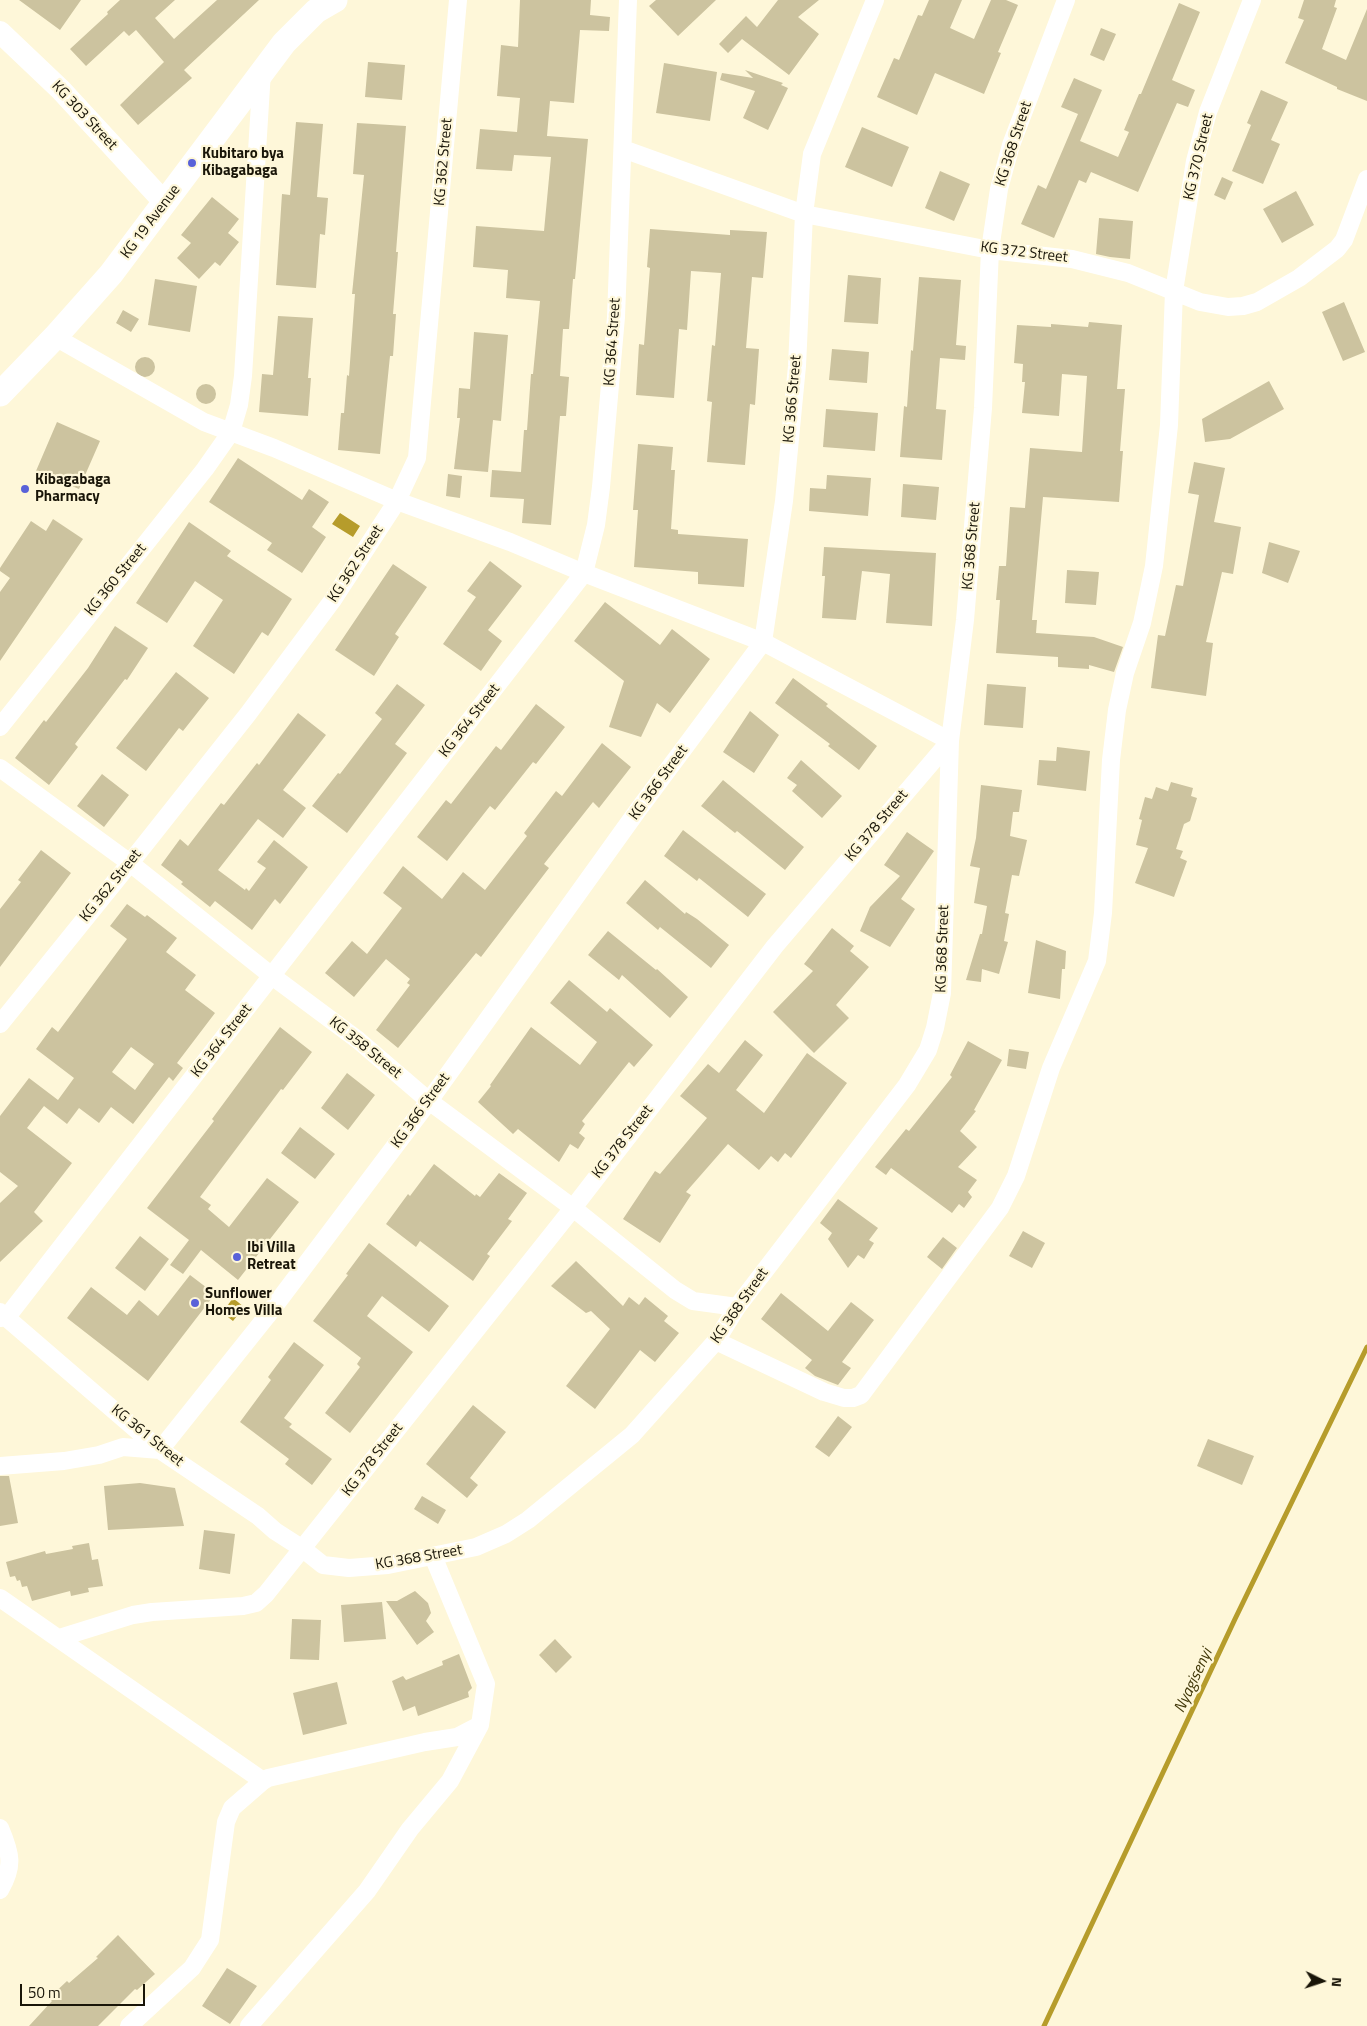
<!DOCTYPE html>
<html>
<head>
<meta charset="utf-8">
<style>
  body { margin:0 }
  #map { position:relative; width:1367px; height:2026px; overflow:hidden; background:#fef7d9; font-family:"Titillium Web",sans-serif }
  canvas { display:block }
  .north { position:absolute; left:1297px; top:1956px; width:50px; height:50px; -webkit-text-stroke:4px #fef7d9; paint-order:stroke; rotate:94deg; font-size:14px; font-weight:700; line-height:20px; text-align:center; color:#191508 }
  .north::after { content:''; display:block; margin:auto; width:18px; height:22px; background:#191508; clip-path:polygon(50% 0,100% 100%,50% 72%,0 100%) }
  .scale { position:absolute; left:20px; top:1984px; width:125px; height:22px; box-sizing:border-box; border:2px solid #191508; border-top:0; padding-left:6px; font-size:15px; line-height:18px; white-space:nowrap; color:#191508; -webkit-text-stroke:4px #fef7d9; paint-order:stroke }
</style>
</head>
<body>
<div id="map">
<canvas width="1367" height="2026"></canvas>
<div class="north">N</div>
<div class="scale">50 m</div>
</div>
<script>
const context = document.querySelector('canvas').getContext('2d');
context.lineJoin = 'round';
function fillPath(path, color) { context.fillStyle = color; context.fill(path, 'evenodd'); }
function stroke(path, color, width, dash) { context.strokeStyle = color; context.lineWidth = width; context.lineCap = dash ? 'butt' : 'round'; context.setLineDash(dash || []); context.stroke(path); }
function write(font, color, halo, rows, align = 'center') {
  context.font = font + ' "Titillium Web",sans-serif'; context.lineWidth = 4.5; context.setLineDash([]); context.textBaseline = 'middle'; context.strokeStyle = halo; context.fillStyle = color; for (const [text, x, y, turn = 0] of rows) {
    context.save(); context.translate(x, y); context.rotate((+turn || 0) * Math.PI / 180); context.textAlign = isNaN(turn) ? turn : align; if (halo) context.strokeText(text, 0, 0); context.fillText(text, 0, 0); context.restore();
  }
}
fillPath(new Path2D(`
  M340,513l20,13 -7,11 -21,-13z
  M233,1298l11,9 -11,14 -9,-7 2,-2 -2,-2z`), '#b69c2b');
stroke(new Path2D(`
  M1044,2026l191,-407 132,-272`), '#b69c2b', 5);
fillPath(new Path2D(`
  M19,0h62l-21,30z
  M120,0h55l-20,18 19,21 43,-39h42l-75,70 8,8 -54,47 -18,-20 44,-43 -28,-32 -7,6 -5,-5 -38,35 -16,-17 38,-35 -1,-2z
  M520,0h71l-1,15 20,2 -1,14 -29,-1 -6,73 -24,-2 -3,35 41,3 -13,140h-2l-4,50h-6l-3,47 9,1 -3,39h-6l-9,109 -29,-2 2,-24 -34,-2 2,-27 29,2 3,-42h3l4,-56h2l7,-73 -34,-3 2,-28 -35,-3 3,-41 68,5 7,-74 -37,-2 -2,16 -36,-2 4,-40 37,3 3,-34 -23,-2 4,-51 17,2z
  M656,0h60l-38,36 -29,-30z
  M778,0h41l-21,17 21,17 -30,41 -47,-36 -14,14 -9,-9 27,-28 11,11z
  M929,0h33l-12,28 24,11 17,-39h15l12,5 -20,47 3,1 -17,41 -49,-21 -18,42 -40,-18 17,-39 5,2 19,-45 4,1z
  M1304,0h32l-2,7 3,1 -15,41 24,11 21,-51v92l-30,-12v-2l-52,-24 19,-43 -6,-2z
  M1179,3l21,9 -28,68 23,10 -7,17 -11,-4 -39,89 -47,-20 -5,11 -7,-3 -25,58 -33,-14 17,-39 8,4 32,-75 -17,-7 13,-29 28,12 -22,51 38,16 11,-25 -5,-2 15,-36h2z
  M1101,28l15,6 -12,27 -14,-6z
  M368,62l37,3 -3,35 -37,-3z
  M664,63l53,9 -7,49 -54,-8z
  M745,70l38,13 -2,2 7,3 -20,42 -25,-12 12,-27 -35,-11 2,-7 31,5z
  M1261,90l27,12 -17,38 9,4 -17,40 -31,-13 19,-46 -4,-2z
  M296,122l27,2 -6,73 11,1 -3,37 -5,-1 -4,54 -40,-3 6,-91 8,1z
  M357,123l49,3 -10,126h2l-5,62h3l-3,42h-3l-10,98 -42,-4 3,-37h3l3,-38 2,1 6,-82h-3l12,-119 -11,-1z
  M862,127l47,20 -17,40 -47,-20z
  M940,171l30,13 -16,37 -29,-13z
  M1222,177l11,5 -8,18 -11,-5z
  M1296,191l18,34 -32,18 -19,-34z
  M212,197l27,22 -11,14 11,9 -19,24 -5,-4 -16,17 -22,-21 14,-15 -10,-8z
  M1099,218l34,3 -3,38 -20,-2 -14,-3z
  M650,229l80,6v-5l37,2 -4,46 -11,-1 -6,71 13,1 -4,56 -5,-1 -5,61 -38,-3 5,-60 -5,-1 5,-56 3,1 6,-73 -30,-2 -4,59 -8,-1 -5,69 -38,-3 3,-51 5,1 6,-77 -3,-1z
  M848,275l33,3 -3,46 -34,-2z
  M919,277l42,3 -5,65 10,1 -1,14 -25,-2 -4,51 10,1 -4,50 -42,-3 4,-51 3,1 4,-57 2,1z
  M155,279l42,7 -7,46 -42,-7z
  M1344,302l21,50 -22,9 -21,-49z
  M123,310l16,9 -8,13 -15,-9z
  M278,316l35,2 -5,60h3l-3,38 -49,-4 3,-38 11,1z
  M1089,322l33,3 -5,64h8l-5,62h3l-4,51 -76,-5 -11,123h5l-1,13 58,4 29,10 -9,25 -25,-7v4l-31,-2v-10l-62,-4 4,-53h-4l3,-34h7l4,-59 15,1 5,-60 52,4 5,-76 -25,-2 -3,42 -37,-3 3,-31h-3l1,-18 -9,-1 3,-38 34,2v-3l37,3z
  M474,332l34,3 -7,86 -8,-1 -5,52 -34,-3 6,-51h-3l2,-30 11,1z
  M832,349l37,3 -2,31 -38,-3z
  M135 367a10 10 0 1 1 20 0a10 10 0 1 1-20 0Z
  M1269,381l15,28 -54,30 -25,3 -3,-23z
  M196 394a10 10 0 1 1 20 0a10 10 0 1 1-20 0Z
  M826,409l52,4 -3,38 -52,-4z
  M57,422l43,19 -21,48 -43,-18z
  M638,444l35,3 -2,23h4l-4,59 7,1v4l70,5 -4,48 -46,-3v-12l-64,-5 4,-57h-5z
  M238,458l64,42 7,-11 20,13 -17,25 14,10 -24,36 -35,-23 5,-7 -63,-41z
  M1194,462l31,6 -11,54 27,5 -8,47 -11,-2 -16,70 7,1 -7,53 -55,-8 7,-53 7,1 11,-51 7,1 16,-91 -11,-2z
  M448,474l14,2 -2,22 -14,-2z
  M827,475l44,3 -3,38 -59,-5 1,-23 16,1z
  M903,484l36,3 -3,33 -35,-3z
  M53,519l30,20 -83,122v-69l10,-14 -10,-7v-3l31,-47 15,10z
  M189,522l42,29 -4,5 65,43 -24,37 -6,-4 -28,42 -41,-28 30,-46 -28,-19 -28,42 -31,-20z
  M1269,542l31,9 -12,32 -26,-10z
  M824,547l112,6 -4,73 -46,-3 4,-49 -28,-3 -6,49 -34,-2 3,-42h-3z
  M490,561l32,25 -34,44 14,11 -21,30 -38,-27 33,-47 -9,-6z
  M393,564l34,23 -32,47 4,3 -25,39 -39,-26z
  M1067,570l32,2 -3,33 -31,-2z
  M605,602l55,43 12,-16 38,30 -40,54 -13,-10 -16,34 -32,-10 15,-46 -50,-40z
  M115,626l33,22 -21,32 -2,-1 -50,65 3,3 -29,38 -34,-27 29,-38 2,2 42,-54z
  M176,672l33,26 -26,33 -4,-3 -33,43 -30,-23z
  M793,678l35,26 -2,2 51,40 -18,24 -31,-24 2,-2 -55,-41z
  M397,684l28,21 -30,39 12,9 -60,80 -35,-27 26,-33 2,1 42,-55 -7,-6z
  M987,684l39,3 -3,41 -39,-3z
  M536,704l29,23 -29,37 -3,-2 -38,48 -5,-4 -43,55 -30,-24 29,-37 5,4 45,-58 5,4z
  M750,711l29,24 -25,38 -31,-21z
  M298,713l28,22 -43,55 23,18 -23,30 -25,-19 -40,51 27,20 1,-2 3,3 17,-23 -9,-6 17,-22 34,27 -28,37 -5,-5 -23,31 -37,-29 -5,6 -29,-23 2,-2 -22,-17 19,-26 8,7 33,-43 3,2 33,-42 2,2z
  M602,743l29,24 -32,41 -6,-6 -49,62 5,4 -68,89 -5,-4 -78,95 -22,-18 34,-45 -3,-2 3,-4 -24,-20 -32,38 -29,-24 27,-32 15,13 35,-46 -19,-15 20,-27 39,33 21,-27 22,18 42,-54 -3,-3 32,-42 6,5z
  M1057,747l33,4 -4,40 -49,-6 2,-25 17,1z
  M801,760l41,36 -20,22 -30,-27 5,-6 -10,-7z
  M102,774l27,21 -25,32 -27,-21z
  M723,780l81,67 -19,23 -48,-39 -2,2 -34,-27z
  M1171,782l22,6 -2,8 6,2 -7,23 -6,3 -8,25 7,2 -3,7 7,3 -13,36 -39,-14 13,-35 -12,-3 6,-25 -3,-1 6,-22 7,2 4,-12 12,4z
  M981,785l41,5 -3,22h-6l-3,24 17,4 -8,36 -7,-1 -7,38 4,1 -5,27 4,1 -9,32 -17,-5 -1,13 -15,-2 14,-46h2l5,-28 -13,-3 6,-35 -10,-2 6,-28z
  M683,830l83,64 -18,23 -49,-39 -2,3 -33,-25z
  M907,832l27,19 -33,48 14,10 -25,38 -30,-16 10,-24 30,-31 -16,-11z
  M41,850l30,23 -71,94v-58l21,-27 -3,-2z
  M645,880l40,34 1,-2 11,7 32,26 -18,23 -51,-41 -2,3 -32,-27z
  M127,904l18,13 2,-2 30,23 -11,14 30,23 -11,15 30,23 -38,50 6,5 -10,13 -4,-4 -36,47 -22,-17 -12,16 -20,-15 -12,16 -23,-18 -17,22 45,35 -38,49 9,9 -43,41v-59l18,-17 -18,-14v-56l29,-38 29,22 16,-22 -38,-29 16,-22 6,5 69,-93 -17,-13zM131,1047l23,17 -19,26 -23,-18z
  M832,928l22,18 -4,5 19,16 -33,38 13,13 -35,35 -41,-41 40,-41 -9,-7z
  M608,931l48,39 1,-1 31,28 -18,21 -48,-43 -3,5 -31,-25z
  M1036,940l30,11 -1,18h-3l-2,30 -32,-6z
  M569,980l38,32 3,-4 43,37 -19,22 -5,-5 -47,59 3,3 -6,9 6,5 -7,11 -8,-5 -11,18 -41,-33 -5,5 -35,-32 13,-16 -1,-1 41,-58 49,38 17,-23 -47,-39z
  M280,1027l32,25 -29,38 -2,-1 -81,108 11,8 -3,4 21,18 38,-49 32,24 -61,78 -37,-30 -18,24 -13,-9 19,-25 -42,-32 67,-87 -2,-2z
  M745,1040l18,15 -27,35 28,23 43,-60 40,30 -56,75 -6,-5 -7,9 -7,-6 -12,14 -31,-26 -42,48 5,3 -31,48 -37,-24 32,-48 5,3 47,-56 -27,-22 28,-32 11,9z
  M968,1041l34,19 -28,50 2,1 -16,20 17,16 -19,20 19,13 -9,12 4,5 -8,11 -5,-4 -7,9 -61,-45 -5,7 -11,-8 31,-38 3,2 43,-54 -2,-2z
  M1009,1049l20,3 -3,17 -19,-3z
  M347,1073l28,22 -27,35 -27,-22z
  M300,1127l35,27 -20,25 -34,-26z
  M434,1164l41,32 1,-2 4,3 19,-24 28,20 -19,26 4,2 -25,33 3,2 -17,25 -53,-40 -4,6 -30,-23 22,-30 2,2z
  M838,1199l40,29 -9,12 5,3 -10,16 -6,-4 -10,13 -20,-29 4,-6 -12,-10z
  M1023,1231l22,12 -13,25 -23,-12z
  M140,1236l29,23 -24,32 -30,-23z
  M943,1237l14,11 -15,21 -15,-12z
  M369,1243l80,63 -20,26 -47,-36 -15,20 46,36 -63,81 -25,-20 35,-46 -3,-3 4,-6 -48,-37 35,-46 -2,-1z
  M576,1261l47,45 6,-9 10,8 6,-8 23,19 -4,5 15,12 -24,29 -15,-12 -45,59 -29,-23 44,-57 -19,-18 -5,2 -35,-27z
  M190,1275l25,19 -67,87 -81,-63 24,-31 36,28 12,-15 19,16z
  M781,1293l47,38 23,-29 23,18 -32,42 9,6 -13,17 -23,-9 -10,-8 7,-8 -51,-41z
  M294,1342l30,23 -40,53 8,6 -3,3 43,32 -20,26 -27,-21 4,-5 -49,-37 31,-42 -3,-3z
  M473,1405l33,27 -36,46 8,7 -11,13 -41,-34z
  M838,1416l14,11 -23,30 -14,-10z
  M1208,1439l46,17 -12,29 -45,-19z
  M0,1476h9l9,47 -18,3z
  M140,1483l35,5 9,38 -76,4 -4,-44z
  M422,1496l24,14 -8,14 -24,-15z
  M204,1530l31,4 -5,40 -31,-5z
  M89,1543l3,17 6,-1 5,27 -15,2 1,4 -18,4 -1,-5 -38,10 -5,-15 -5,1 -2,-7 -3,1 -2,-5 -5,1 -4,-15 39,-11 1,3 27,-5 -1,-3z
  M415,1591l13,12 3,10 -5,8 8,11 -17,13 -31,-44h11z
  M382,1602l4,37 -42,3 -3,-37z
  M292,1619l29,1 -2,40 -29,-1z
  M555,1639l17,18 -16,16 -17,-18z
  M459,1654l13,34 -4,4 1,5 -51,19 -3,-10 -12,5 -11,-30 11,-5 3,4 37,-15 -1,-4z
  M337,1682l10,42 -44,11 -10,-42z
  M118,1935l37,39 -18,16 -2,-1 -37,37h-69l23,-25 -3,-3 18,-17 2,2 29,-25 -2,-1z
  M227,1968l30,18 -27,38 -28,-18z`), '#ccc39f');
stroke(new Path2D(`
  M623,149l181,65 186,36 82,9 56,14 72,29 28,5 15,-1 14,-4 42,-24 38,-29 7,-9 23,-61
  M55,337l149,85 70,26 123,53 113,41 74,31 179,69 187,99 -175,205 -202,262 -307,386 -10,9 -13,3 -91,6 -19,3 -74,23
  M0,727l205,-258 26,-37 8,-27 4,-29 19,-305
  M0,768l130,95 142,113 86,64 71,61 144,107 102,82 18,11 44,6
  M0,1024l130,-161 118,-149 84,-113 65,-100 20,-43 41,-458
  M0,1312l160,138 98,66 17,15 28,18 20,16 26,3 39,-3 88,-18 30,-13 22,-14 104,-85 84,-94 21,-34 170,-222 21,-35 7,-22 7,-35 8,-252 15,-121 18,-212 7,-158 9,-61 12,-44 55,-145
  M0,1318l7,-1 577,-744 12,-48 5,-38 15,-170 12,-317
  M716,1341l108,51 20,6h9l8,-3 139,-187 16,-32 35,-108 46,-107 6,-48 8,-153 6,-50 8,-37 17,-50 12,-57 15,-141 5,-134 21,-130 13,-49 44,-112
  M0,1466l64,-5 35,-6 24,-8 37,3 107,-134 162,-215 209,-291 125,-168 21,-141 13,-135 7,-152 8,-60 63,-154
  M0,1598l263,183
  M0,1828c11,26 14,38 0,62
  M129,2026l63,-58 18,-28 16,-118 6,-14 31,-27 5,-3 157,-36 32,-5 23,-12 6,-41 -53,-128
  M249,2026l118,-135 43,-62 40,-48 30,-56`), '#fff', 18);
stroke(new Path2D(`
  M0,32l61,58 104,113`), '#fff', 22);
stroke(new Path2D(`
  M0,394l55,-57 56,-63 173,-231 32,-32 19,-11`), '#fff', 25);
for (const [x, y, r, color] of [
  [192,163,5,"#5962d9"],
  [25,489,5,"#5962d9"],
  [237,1257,5,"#5962d9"],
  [195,1303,5,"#5962d9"]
]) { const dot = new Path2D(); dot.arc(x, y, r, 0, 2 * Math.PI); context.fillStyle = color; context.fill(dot); stroke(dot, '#fef7d9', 2); }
write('15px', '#191508', '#fef7d9', [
  ["KG 303 Street",84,116,47],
  ["KG 368 Street",1014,144,-72],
  ["KG 370 Street",1199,157,-77],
  ["KG 362 Street",444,162,-85],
  ["KG 19 Avenue",151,222,-53],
  ["KG 372 Street",1024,253,7],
  ["KG 364 Street",613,342,-86],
  ["KG 366 Street",793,399,-85],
  ["KG 368 Street",972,546,-85],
  ["KG 362 Street",356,564,-57],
  ["KG 360 Street",116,580,-51],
  ["KG 364 Street",470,721,-52],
  ["KG 366 Street",659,783,-54],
  ["KG 378 Street",877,826,-50],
  ["KG 362 Street",111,886,-51],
  ["KG 368 Street",943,949,-88],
  ["KG 364 Street",222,1041,-52],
  ["KG 358 Street",365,1048,39],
  ["KG 366 Street",421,1111,-54],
  ["KG 378 Street",623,1142,-52],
  ["KG 368 Street",740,1306,-55],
  ["KG 361 Street",147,1436,39],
  ["KG 378 Street",373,1460,-52],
  ["KG 368 Street",419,1558,-10]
]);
write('bold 15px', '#191508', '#fef7d9', [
  ["Kubitaro bya",202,154],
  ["Kibagabaga",202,171],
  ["Kibagabaga",35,480],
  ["Pharmacy",35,497],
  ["Ibi Villa",247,1248],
  ["Retreat",247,1265],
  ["Sunflower",205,1294],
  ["Homes Villa",205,1311]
], 'left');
write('italic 16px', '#423809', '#fef7d9', [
  ["Nyagisenyi",1194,1681,-65]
]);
</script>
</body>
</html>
